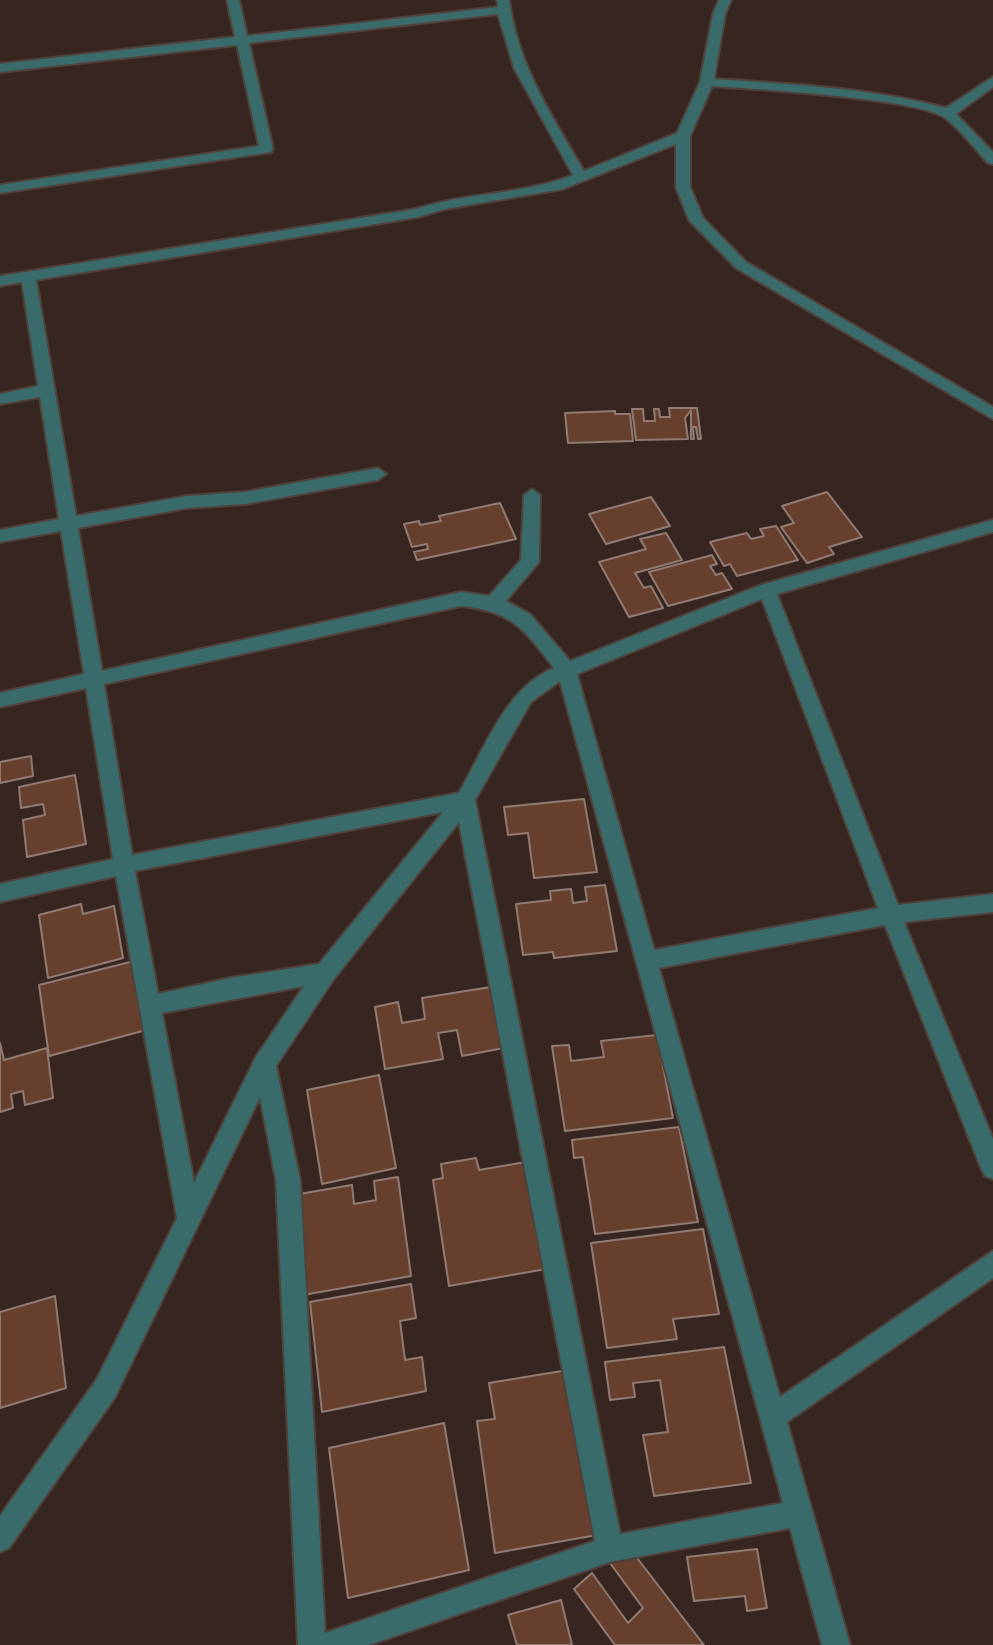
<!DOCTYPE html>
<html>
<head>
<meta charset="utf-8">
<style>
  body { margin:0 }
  canvas { display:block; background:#36261f }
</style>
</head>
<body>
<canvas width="993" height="1645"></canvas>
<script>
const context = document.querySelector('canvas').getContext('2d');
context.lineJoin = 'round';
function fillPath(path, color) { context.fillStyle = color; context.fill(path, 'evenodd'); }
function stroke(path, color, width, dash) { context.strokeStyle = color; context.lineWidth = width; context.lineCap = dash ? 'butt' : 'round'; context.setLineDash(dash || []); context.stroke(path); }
const building = new Path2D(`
  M669,408h28l4,31h-3l-2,-12h-3l1,12h-3v-29l-6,8 3,21 -52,1 -4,-31h11l1,12h11l-1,-12h5l1,8h10z
  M615,411v3h15l3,27 -65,2 -3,-30z
  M827,492l35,45 -33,10 5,7 -27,9 -26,-36 13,-4 -12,-17z
  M651,497l19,29 -64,18 -17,-30z
  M500,503l16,36 -99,21 -3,-8 14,-3 -1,-5 -15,3 -8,-23 15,-3 1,4 21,-4 -2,-5z
  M776,526l22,34 -61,16 -7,-12 -6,2 -14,-24 37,-9 4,6 13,-3 -4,-7z
  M666,533l16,27 -47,13 9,15 7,-2 12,22 -34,9 -30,-55 47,-13 -6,-10z
  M712,555l5,9 -7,2 6,9 6,-2 10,16 -64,17 -19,-34z
  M31,756l2,20 -33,7v-21z
  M75,775l11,69 -59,13 -4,-37 22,-5 -2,-11 -22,4 -2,-21z
  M584,799l13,73 -63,6 -6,-45 -20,2 -4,-28z
  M605,885l12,66 -63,7 -1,-6 -30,3 -7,-51 35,-4 -1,-9 21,-2 2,14 14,-2 -2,-14z
  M81,904l2,10 31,-8 9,52 -75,20 -9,-63z
  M138,960l12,69 -101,27 -10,-71z
  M497,986l12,61 -47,9 -5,-26 -19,3 5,26 -58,10 -10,-62 23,-5 4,21 23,-4 -3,-21z
  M657,1035l16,83 -108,13 -13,-85 17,-1 2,16 33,-4 -3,-16z
  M0,1043l4,17 43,-12 6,50 -28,7 -2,-14 -12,3 2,14 -13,4z
  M379,1075l17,93 -74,16 -15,-94z
  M679,1127l19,95 -103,12 -12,-77 -9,1 -2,-18z
  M476,1158l3,12 47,-8 20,107 -97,17 -16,-106 10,-2 -2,-14z
  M398,1177l13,99 -108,19 -10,-100 59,-10 2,19 22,-4 -2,-19z
  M703,1229l16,85 -46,5 4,20 -70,9 -16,-105z
  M411,1284l5,34 -16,3 5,39 17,-3 4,34 -104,21 -12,-110z
  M55,1296l11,92 -66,20v-96z
  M724,1347l27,136 -97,13 -11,-61 25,-3 -8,-52 -27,3 2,14 -25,3 -5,-38z
  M568,1370l29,165 -102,18 -18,-132 18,-2 -6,-36z
  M444,1423l25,147 -121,28 -19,-150z
  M757,1549l10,59 -20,3 -2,-15 -51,5 -7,-44z
  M634,1554l70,91h-89l-41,-56 18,-16 36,50 15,-15 -33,-45z
  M561,1600l11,45h-55l-9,-30z`);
fillPath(building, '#663f2d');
stroke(building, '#8f7b72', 2);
const minor = new Path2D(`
  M227,0h12l8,36 251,-29 -1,-7h12c8,63 43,117 75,171l93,-38 23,-51 13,-68 6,-14h12l-6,14 -11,65c77,5 157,9 232,29l47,-31v10l-37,27 37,38v12l-5,-1c-14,-15 -27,-33 -43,-45 -25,-20 -193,-29 -233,-32l-22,50v51l13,31 43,44 247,145v12l-257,-151 -47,-48 -13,-33v-43l-113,45 -118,20 -27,8 -382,63 40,236 111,-20 58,-4 133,-24 8,6 -8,6 -133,24 -58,4 -109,20 24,143 359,-79 28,4 32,-36 3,-65 8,-6 8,6 -1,67 -33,39 24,13 40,47 191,-76 232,-65v12l-216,62 121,311 95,-11v18l-89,10 89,217v40l-8,-3 -4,-8 -96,-243 -226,43 121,429 213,-146v27l-206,144 63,223h-28l-32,-117 -180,34 -241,83h-71l-22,-465 -16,-83 -145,300 -106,151 -9,4v-36l97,-137 80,-161 -61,-342 -116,26v-18l113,-25 -27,-171 -86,19v-14l84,-19 -23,-143 -61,11v-12l59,-11 -19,-122 -40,7v-10l38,-8 -16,-104 -22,4v-10l416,-67c51,-17 107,-14 157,-34l-59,-107 -16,-54 -249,29 24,106 -2,3 -271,41v-8l259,-39 -22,-101 -237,27v-8l235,-27zM762,599l116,309 -224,42 -77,-276zM461,606c51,5 63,23 93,62 -48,19 -70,82 -95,125l-327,62 -28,-171zM560,681l223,822 -163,31 -145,-734 56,-98zM443,812l-124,152 -89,14 -72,16 -23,-123zM459,822l136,719 -270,92 -25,-453 -24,-114 57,-86zM304,986l-48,71 -62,126 -32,-170z`);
stroke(minor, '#50413a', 4);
fillPath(minor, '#396b6b');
</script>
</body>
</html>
